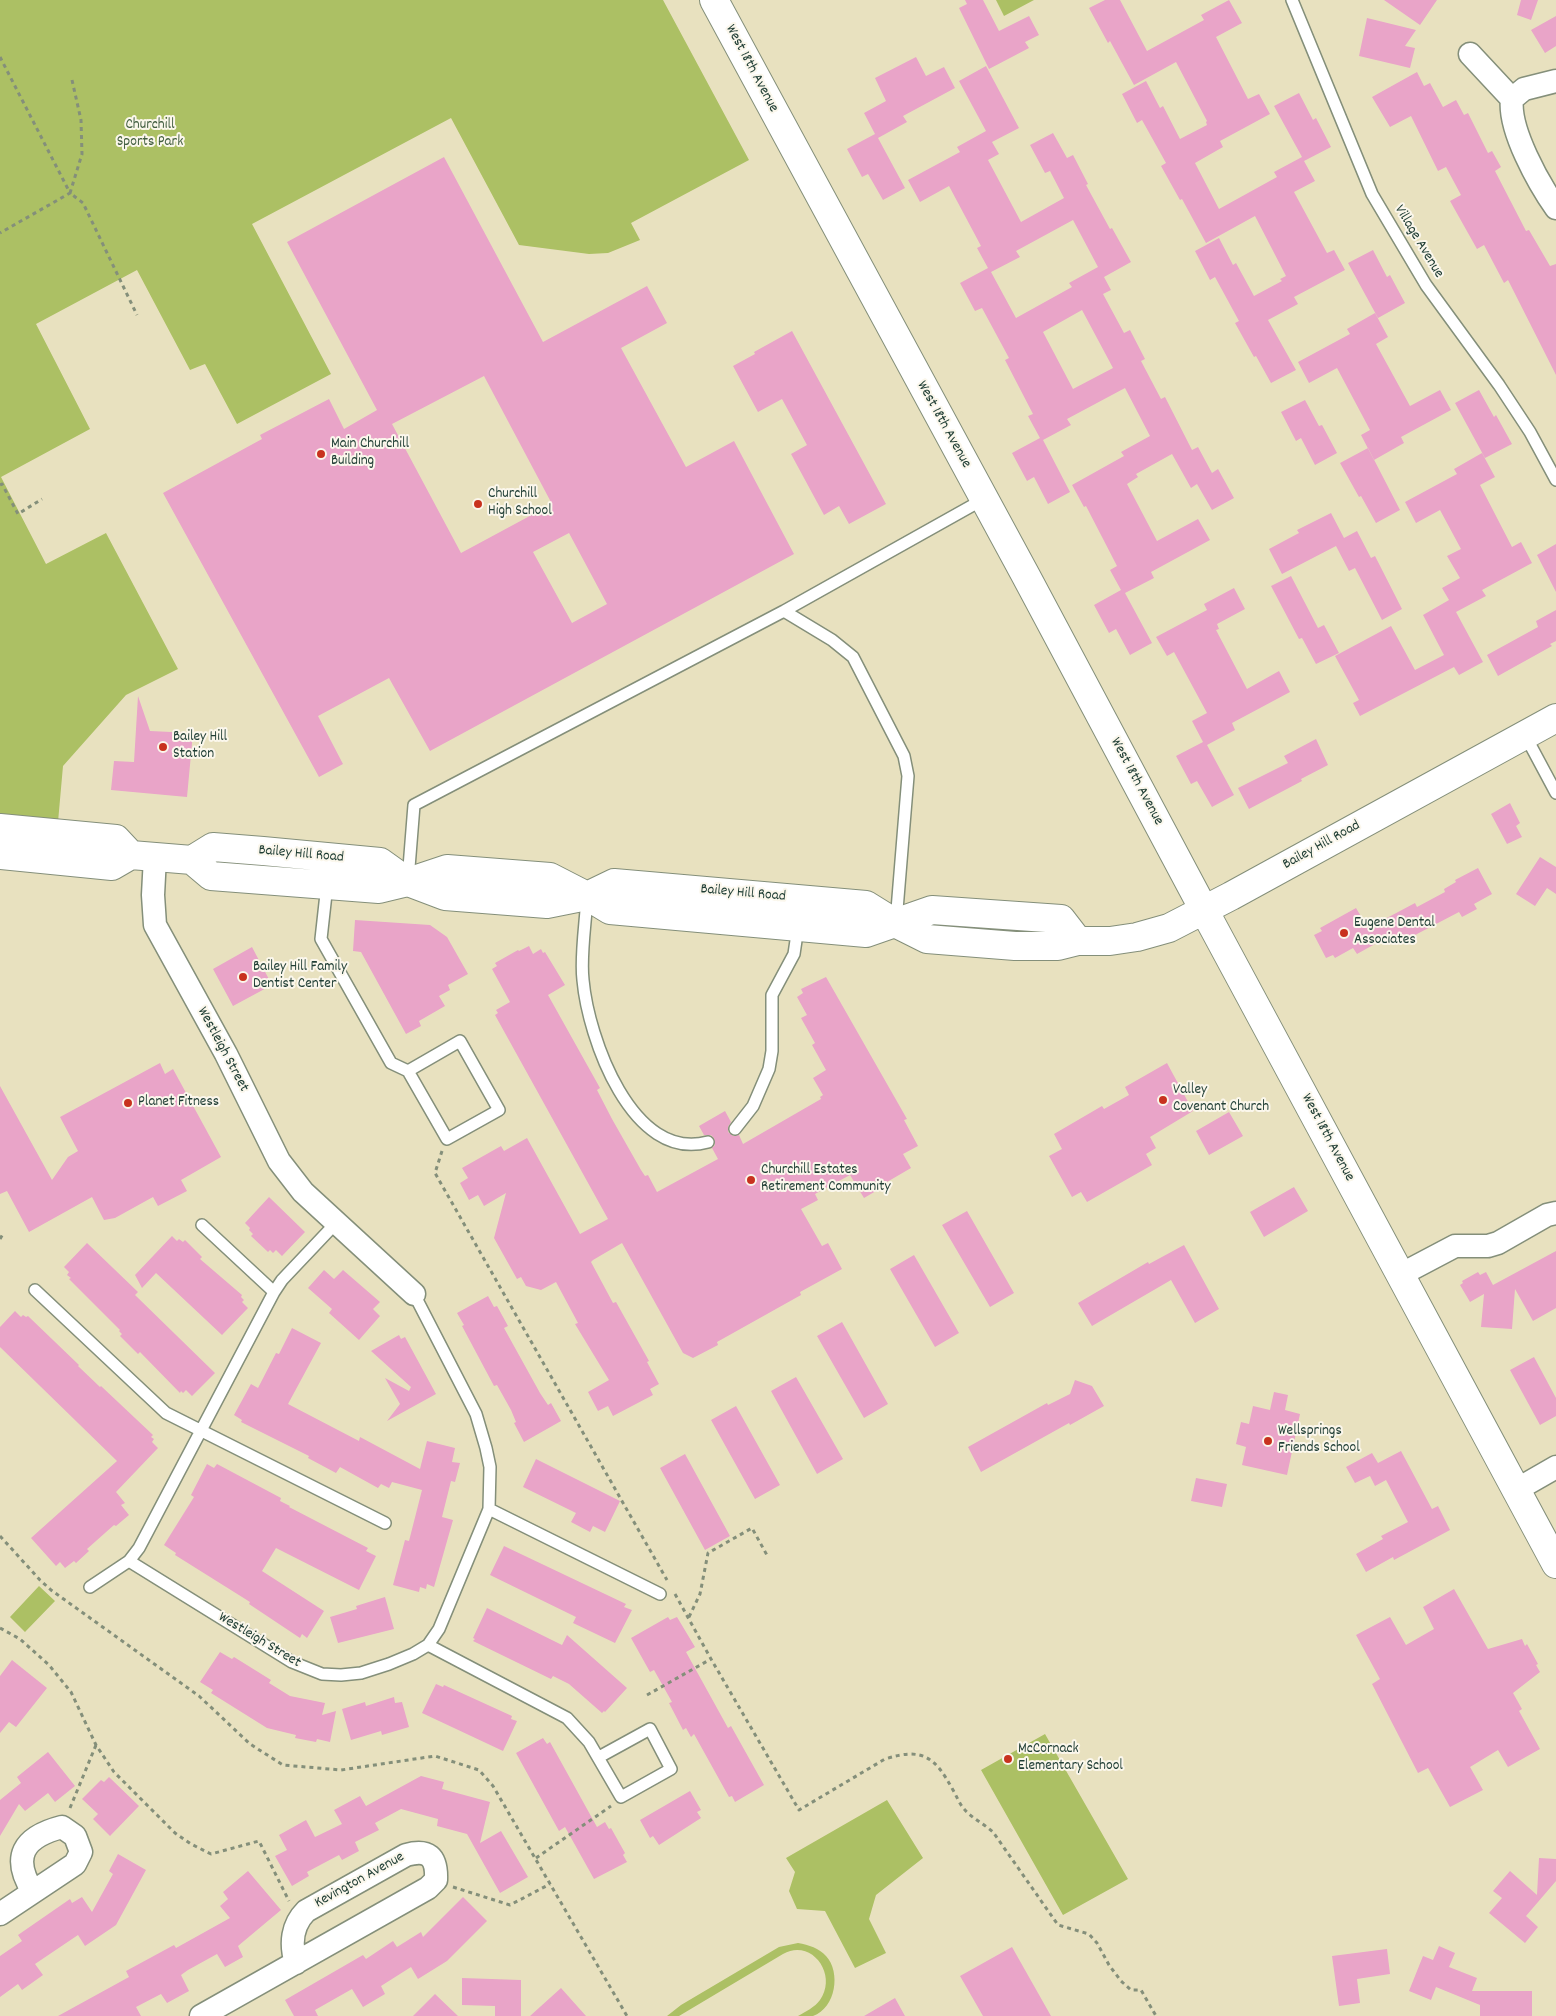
<!DOCTYPE html>
<html>
<head>
<meta charset="utf-8">
<style>
  body { margin:0 }
  canvas { display:block; background:#e8e1bf }
</style>
</head>
<body>
<canvas width="1556" height="2016"></canvas>
<script>
const context = document.querySelector('canvas').getContext('2d');
context.lineJoin = 'round';
function fillPath(path, color) { context.fillStyle = color; context.fill(path, 'evenodd'); }
function stroke(path, color, width, dash) { context.strokeStyle = color; context.lineWidth = width; context.lineCap = dash ? 'butt' : 'round'; context.setLineDash(dash || []); context.stroke(path); }
function write(font, color, halo, rows, align = 'center') {
  context.font = font + ' Dekko,sans-serif'; context.lineWidth = 4; context.setLineDash([]); context.textBaseline = 'middle'; context.strokeStyle = halo; context.fillStyle = color; for (const [text, x, y, turn = 0] of rows) {
    context.save(); context.translate(x, y); context.rotate((+turn || 0) * Math.PI / 180); context.textAlign = isNaN(turn) ? turn : align; if (halo) context.strokeText(text, 0, 0); context.fillText(text, 0, 0); context.restore();
  }
}
fillPath(new Path2D(`
  M0,0h663l86,160 -118,63 9,17 -32,13 -19,1 -70,-9 -68,-127 -199,106 79,150 -94,50 -32,-60 -15,6 -53,-100 -101,54 54,105 -89,48 45,87 60,-31 72,136 -52,26 -63,71 -5,56 -58,-6z
  M996,0h38l-30,16z
  M39,1586l16,15 -30,31 -15,-15z
  M1045,1734l83,145 -65,36 -82,-145z
  M887,1800l36,58 -47,37 -7,24 17,34 -31,15 -30,-57 -28,-2 -8,-18 6,-19 -9,-14z
  M798,1943c11,2 21,5 28,13 15,16 10,52 -13,60 -4,0 -10,0 -15,0 7,-4 17,-9 22,-16 18,-25 -8,-62 -37,-46l-104,62h-12l14,-11 98,-58z`), '#acc064');
fillPath(new Path2D(`
  M965,0h18l16,31 30,-15 10,19 -14,7 4,6 -40,21 -30,-61 8,-4z
  M1105,0h15l27,51 57,-31 -3,-5 28,-15 13,23 -26,14 32,62 11,-5 11,20 -50,27 3,6 -28,16 24,46 58,-32 -3,-5 28,-15 -28,-51 25,-13 14,27 3,-2 15,29 -27,14 11,20 -21,11 33,61 7,-3 11,20 -51,27 4,7 -30,16 28,50 -25,13 -15,-27 -2,1 -19,-34 4,-2 -24,-44 -5,3 -15,-29 24,-13 14,27 3,-2 18,33 28,-15 -2,-2 6,-3 -31,-60 -49,27 -24,-44 -2,1 -19,-34 5,-3 -24,-43 -5,3 -15,-29 24,-13 14,27 3,-2 17,33 27,-14 -1,-3 1,-1 -31,-59 -42,23 -24,-44 -2,2 -19,-35z
  M1384,0h53l-17,25z
  M1521,0h17l-7,20 -14,-5z
  M1556,16v30l-11,7 -14,-23z
  M1367,18l49,12 -11,16 10,2 -5,20 -51,-12z
  M916,57l10,19 18,-9 11,21 -52,28 4,6 -29,16 27,50 -22,12 -15,-26 -6,3 -15,-28 28,-15 -11,-21 22,-12 -11,-23z
  M986,66l33,62 -27,14 7,12 -11,6 33,62 43,-24 -14,-27 -5,2 -15,-28 23,-12 14,25 6,-3 15,29 -2,1 24,44 2,-1 19,34 -27,15 7,13 -8,4 21,39 6,-3 15,29 -4,2 20,38 4,-2 27,53 6,-3 14,26 6,-4 16,29 -22,12 -15,-26 -6,4 -19,-34 -36,20 2,3 -11,7 30,57 41,-22 12,21 -59,32 3,6 -29,15 27,50 -22,12 -14,-26 -7,4 -15,-28 27,-15 -11,-20 7,-4 -31,-60 -2,1 -12,-22 52,-29 -3,-4 29,-16 -25,-48 -58,31 4,6 -28,15 27,52 -22,12 -14,-27 -7,4 -15,-28 28,-15 -12,-22 5,-2 -28,-54 4,-2 -27,-50 -7,3 -15,-28 28,-15 -11,-20 4,-2 -32,-60 -29,16 -12,-22 52,-28 -3,-5 29,-16 -27,-50zM1073,220l25,47 -29,16 3,4 -56,31 -25,-46 29,-15 -4,-6zM1082,310l31,58 -40,21 -30,-57z
  M1417,72l7,14 6,-3 13,24 13,-7 8,15 4,-2 20,40 4,-2 9,16 -6,4 31,60 3,-1 21,36 6,-2v111l-48,-95 -4,3 -20,-38 -7,4 -27,-48 11,-6 -15,-28 -8,4 -27,-55 -21,11 -18,-30z
  M444,157l99,185 104,-56 20,37 -46,25 65,119 48,-26 60,113 -364,197 -41,-73 -71,38 25,48 -24,13 -156,-284 99,-54 -2,-4 69,-36 15,30 33,-19 -90,-168zM484,376l68,128 -91,49 -69,-129zM569,533l38,71 -35,19 -39,-71z
  M1373,250l14,27 3,-2 15,28 -27,15 -30,-55z
  M1375,313l13,24 -12,7 34,62 30,-16 11,20 -50,27 3,6 -30,17 -13,-25 9,-5 -33,-62 -28,15 -11,-21 52,-28 -3,-5z
  M792,331l94,173 -37,20 -10,-18 -15,9 -33,-61 16,-9 -25,-46 -24,13 -25,-46 22,-12 -1,-2z
  M1479,390l15,27 2,-2 16,29 -27,14 -30,-55z
  M1305,400l14,26 3,-1 15,28 -22,12 -14,-27 -5,3 -15,-29z
  M1368,448l32,62 -24,13 -15,-27 -2,1 -19,-34z
  M1482,453l13,24 -15,8 32,62 9,-5 11,21 -50,27 4,6 -30,16 27,50 -24,13 -5,-8 -94,49 -7,-13 6,-3 -24,-44 56,-30 24,44 29,-15 -21,-40 26,-15 -7,-12 18,-10 -13,-22 14,-7 -21,-39 -24,13 -11,-21 52,-28 -3,-5z
  M1331,513l13,25 13,-7 14,27 4,-2 27,53 -20,11 -27,-52 -6,3 -13,-25 -54,28 -13,-25 30,-16 -2,-3z
  M1556,544v48l-19,-37z
  M1291,576l27,52 6,-3 15,28 -23,11 -14,-26 -3,1 -28,-53z
  M1234,588l11,21 -28,15 2,5 -3,1 31,59 32,-18 11,21 -58,31 3,7 -28,15 27,50 -22,12 -15,-26 -6,3 -15,-28 27,-14 -11,-21 15,-8 -33,-61 -7,4 -11,-19 51,-27 -3,-6z
  M1556,610v31l-6,3 2,2 -54,30 -11,-21 51,-28 -2,-6z
  M138,696l12,35 43,2 -6,64 -76,-7 3,-29 20,1z
  M1316,739l12,26 -27,14 1,2 -53,28 -11,-21 50,-25 -4,-7z
  M1510,803l10,20 -4,3 6,11 -15,7 -16,-30z
  M1540,857l16,10v27l-9,-6 -12,18 -19,-12z
  M1478,868l14,26 -18,10 3,5 -15,8 -3,-5 -63,33 -5,-10 -34,19 -4,-6 -18,10 -2,-3 -7,3 -12,-23 8,-4 -2,-3 36,-20 12,20 47,-25 2,4 28,-15 -1,-3 12,-7 -1,-2z
  M355,920l75,5 17,12 21,37 -20,11 2,5 -11,6 6,10 -26,15 2,5 -15,8 -45,-82 -8,-1z
  M529,946l4,8 8,-5 2,4 2,-1 20,33 -17,10 52,93 -3,2 15,29 29,51 4,6 3,-1 9,17 61,-33 -6,-11 3,-3 -1,-7 -3,-3h-7l-5,-9 26,-15 6,11 -3,5v5l5,4 6,-1 4,9 78,-45 -1,-2 3,-2 -10,-17 13,-8 -14,-25 3,-2 -14,-25 6,-3 -10,-18 6,-4 -2,-4 25,-12 81,142 -3,1 14,26 -15,8 8,14 -24,14 1,2 -24,14 -14,-23 -35,19 3,6 -17,9 21,37 6,-3 14,26 -42,23 1,3 -84,47 1,3 -25,13 -10,-5 -61,-110 -29,17 -2,2 22,41 3,-1 33,59 -2,1 12,22 -9,5 3,6 -40,21 -5,-10 -10,5 -10,-19 21,-12 -34,-56 3,-1 -22,-41 -15,8 -15,-4 -5,-9 -4,2 -23,-41 12,-45 -22,13 -6,-11 -9,5 -9,-17 8,-5 -6,-10 39,-22 3,5 23,-13 53,96 28,-15 -113,-204 3,-2 -2,-3 14,-8 -18,-33 5,-3 -2,-3 23,-13 1,1z
  M252,947l20,38 -39,21 -20,-37z
  M160,1063l5,11 8,-5 48,88 -40,23 6,11 -29,15 -5,-9 -38,21 -11,2 -12,-23 -63,35 -22,-41 -7,3v-108l52,94 16,-23 10,-6 -18,-34z
  M1167,1063l26,48 -43,26 6,11 -10,6 6,11 -65,37 -6,-10 -9,5 -23,-41 13,-7 -8,-15 48,-28 2,3 25,-14 -4,-8z
  M1229,1112l14,24 -34,19 -13,-24z
  M1294,1187l14,24 -44,26 -14,-25z
  M269,1197l36,35 -23,24 -6,-6 -3,3 -3,-3 -2,2 -17,-16 2,-2 -4,-4 1,-2 -5,-5z
  M967,1211l47,82 -24,14 -48,-82z
  M172,1236l5,5 2,-2 4,3 2,-2 17,17 -2,2 42,36 -1,2 3,3 -2,2 6,6 -26,27 -66,-62 -14,15 -7,-13z
  M87,1243l51,49 -3,3 80,78 -23,23 -6,-6 -3,3 -2,-2 -1,2 -40,-41 -2,2 -18,-18 2,-2 -3,-3 1,-1 -51,-51 2,-1 -4,-3 2,-3 -5,-5z
  M1184,1245l35,64 -24,14 -24,-43 -79,46 -14,-23 70,-41 1,2z
  M1556,1251v57l-23,13 -18,-32 -3,40 -31,-2 3,-33 -14,8 -10,-17 3,-2 -1,-2 16,-9 2,3 6,-3 7,13z
  M914,1255l45,78 -24,14 -45,-78z
  M324,1270l10,9 9,-9 37,32 -7,7 7,7 -21,24 -30,-27 3,-4 -24,-21z
  M488,1296l6,11 3,-1 11,20 -4,2 36,65 8,12 3,-2 10,18 -37,21 -10,-19 2,-1 -5,-12 -14,-25 -3,1 -32,-60 2,-1 -7,-12z
  M15,1311l6,6 2,-2 3,2 2,-1 51,49 -1,1 22,21 1,-1 52,49 -2,2 3,2 -2,3 6,6 -42,44 9,11 -4,2 8,10 -13,11 -2,-1 -27,24 2,2 -13,12 -2,-2 -9,7 -5,-6 -4,4 -25,-28 86,-77 -117,-114v-20z
  M842,1322l46,82 -24,14 -47,-82z
  M292,1328l29,15 -33,61 71,37 1,-4 60,32 7,-28 28,7 -3,14 8,1 -5,19 -4,-1 -9,36 11,3 -19,67 -7,-3 -1,5 -6,-2 -1,5 -26,-7 12,-45 4,1 13,-51 -30,-8 -3,6 -8,-4 -3,4 -38,-21 -4,6 -28,-15 1,-2 -68,-34 1,-2 -8,-5 17,-31 7,4 18,-35 3,1z
  M399,1335l2,4 4,-2 31,57 -49,27 13,-17 -15,-26 24,13 2,-4 -40,-36z
  M1534,1357l22,41v18l-16,9 -30,-55z
  M796,1377l47,82 -26,15 -46,-83z
  M1075,1380l17,6 12,20 -34,19 -1,-2 -88,49 -13,-25 79,-44 1,2 22,-11z
  M1274,1392l14,3 -3,15 15,4 -13,61 -45,-10 4,-18 -10,-3 5,-22 8,2 4,-18 17,4z
  M736,1406l44,79 -25,14 -44,-79z
  M1401,1451l31,58 6,-3 12,24 -56,30 -1,-3 -27,15 -10,-18 27,-15 -2,-3 27,-14 -22,-42 -11,6 -5,-10 -15,7 -9,-16 26,-14 6,10z
  M685,1454l45,82 -25,14 -45,-82z
  M536,1459l84,42 -15,31 -12,-6 -3,6 -19,-10 5,-9 -53,-26z
  M207,1464l7,4 3,-4 64,34 -1,3 10,5 -1,1 79,41 -2,3 10,5 -17,34 -83,-42 -14,23 62,40 -17,27 -5,-4 -2,4 -51,-34 1,-2 -75,-47 1,-2 -12,-8 30,-48 -3,-2z
  M1196,1478l31,6 -5,23 -31,-6z
  M504,1546l122,58 -2,3 8,3 -17,33 -42,-20 3,-6 -86,-42z
  M1454,1589l34,60 34,-10 3,7 2,-2 11,20 -2,1 4,7 -27,21 9,16 -3,2 21,38 -32,18 -10,-17 -28,17 13,23 -33,17 -22,-39 -10,5 -46,-89 8,-5 -24,-44 34,-18 16,28 28,-16 -11,-22z
  M385,1597l9,32 -56,14 -8,-26 27,-8 -1,-3z
  M487,1608l75,37 5,-10 60,53 -22,24 -1,-1 -2,2 -33,-29 -16,-8 -2,3 -78,-38 2,-2 -2,-1z
  M668,1617l2,3 7,-3 18,30 -9,5 42,76 3,-2 33,59 -29,17 -3,-6 -3,1 -35,-63 -3,3 -5,-9 -3,2 -14,-27 3,-1 -18,-32 -4,2 -19,-34z
  M220,1652l12,7 2,-2 37,23 -2,3 21,13 35,7 -3,12 14,-4 -6,31 -13,-3 -1,3 -21,-4 1,-3 -29,-7 -56,-35 2,-3 -13,-8z
  M12,1660l35,28 -31,39 -7,-5 -9,11v-57z
  M436,1684l7,3 1,-2 68,31 -1,3 6,2 -14,30 -81,-38z
  M394,1697l1,6 7,-1 7,25 -27,8 -1,-4 -30,9 -9,-31 23,-7 1,4z
  M543,1738l4,6 3,-2 47,85 8,-5 4,7 2,-1 14,25 -2,2 4,7 -33,17 -29,-52 -6,4 -43,-78z
  M48,1752l27,34 -20,16 -7,-9 -23,18 -6,-7 -19,32v-36l21,-17 -4,-6z
  M421,1776l23,6 -2,7 48,13 -10,41 21,-12 27,46 -28,16 -33,-59 -30,-8 1,-7 -37,-10 -26,14 4,7 -24,12 4,9 -17,9 -3,-5 -32,17 2,4 -17,10 -17,-30 12,-6 -8,-15 27,-15 9,17 27,-13 -8,-14 26,-14 6,10z
  M109,1777l30,29 -29,30 -17,-17 5,-5 -16,-15 19,-19 3,2z
  M690,1791l11,19 -4,2 4,6 -42,27 -6,-9 -3,2 -10,-18z
  M118,1854l28,16 -30,55 -31,21 -7,-11 -43,29 8,11 -21,15 -4,-6 -18,13v-41l22,-15 -4,-6 52,-36 2,4 10,-6 10,15 21,-38 -4,-3z
  M1539,1858l17,1v22l-30,35 12,11 -13,16 -36,-30 13,-15 -9,-7 17,-20 27,24z
  M248,1871l33,39 -43,36 5,11 -18,10 -8,-13 -29,16 -7,5 8,16 -22,12 -6,-9 -25,13 5,9h-83l71,-39 -3,-6 48,-26 2,3 54,-30 -10,-12 8,-7 -5,-7z
  M463,1897l24,24 -40,40 -29,18 -7,-12 -30,19 4,8 -22,13 -11,-18 -37,21 3,6h-24l-9,-16 78,-45 3,4 27,-18 4,6 24,-15 2,5z
  M1439,1946l16,7 -6,14 28,11 -5,13h60v25h-52v-11l-44,-18 -5,13 -22,-9 14,-35 10,4z
  M1012,1947l39,69h-68l-23,-40z
  M1387,1949l3,25 -33,5 3,24 -21,3 -7,-50z
  M462,1978l59,2v36h-26v-10l-33,-1z
  M561,1988l25,28h-56z
  M435,1994l23,22h-45z
  M895,1998l10,18h-41z`), '#e9a4c8');
const service = new Path2D(`
  M1292,0l80,194 54,91 73,100 31,47 26,48
  M784,611l48,29 21,17 51,99 4,20 -12,146
  M1525,735l31,58
  M408,880l6,-75 370,-194 200,-112
  M327,885l-6,54 70,124 17,8 39,68 52,-29 -39,-69 -52,30
  M587,896c-1,25 -7,60 -4,84 5,57 49,183 125,162
  M735,1129l18,-23 16,-37 3,-18v-56l22,-41 4,-27
  M336,1223l-54,57 -8,12 -135,256 -10,13 163,101 30,12 19,1 20,-2 28,-9 24,-10 15,-9 11,-16 50,-120 1,-42 -4,-19 -10,-34 -62,-120
  M202,1225l72,67
  M35,1290l131,123 219,110
  M489,1509l171,85
  M90,1587l39,-26
  M428,1645l139,73 22,24 32,55 50,-28 -21,-40 -51,28`);
const minor = new Path2D(`
  M1470,54l42,45c-4,30 27,85 44,109
  M1512,99l12,-10 32,-8
  M155,857l-2,38 2,30 71,129 53,107 24,31 111,102
  M1400,1275l55,-29h33l10,-3 49,-28 9,-2
  M1516,1490l40,-23
  M0,1914l75,-50 6,-12 -6,-16 -13,-9c-39,10 -51,30 -29,65
  M201,2016l227,-128 8,-8c1,-24 -8,-31 -30,-25l-100,56c-14,14 -16,33 -10,52`);
const tertiary = new Path2D(`
  M714,0l312,576 178,334`);
const secondary = new Path2D(`
  M0,828l116,11 15,16
  M0,855l112,11 19,-11 61,5 21,-13 50,4 117,11 28,20 37,14 102,8 40,-8 27,-13 252,22 29,18 32,16 88,7h43l20,-5h32l27,-4 32,-9 62,-32 325,-178
  M192,860l19,16 168,13 29,-7 39,-13 103,8 37,19 23,14 256,23 66,-23 129,9 17,22
  M1204,910l352,654`);
stroke(service, '#848f7a', 14);
stroke(minor, '#848f7a', 25);
stroke(tertiary, '#848f7a', 30);
stroke(secondary, '#848f7a', 30);
stroke(new Path2D(`
  M0,57l70,136 -70,40
  M72,80l9,40 1,34 -12,39 13,10 54,112
  M0,485l2,-1 16,30 24,-15
  M442,1151l-7,22 232,407
  M0,1239l3,-5
  M0,1536l40,44 11,10 148,106 51,48 33,21 58,5 94,-14 44,14 14,16 134,230
  M675,1594l36,65 88,151 86,-51c38,-12 50,-2 68,31 4,7 7,15 12,20 7,8 19,14 28,22l65,93 31,9 8,9 12,22 12,16 10,9h10l15,26
  M689,1617l11,-23 8,-41 44,-25 16,29
  M0,1628l20,11 29,26 22,27 25,53 18,27 61,61 16,11 20,10 48,-13 30,60
  M647,1695l64,-36
  M70,1808l26,-63
  M536,1858l75,-52
  M453,1887l57,18 40,-21`), '#848f7a', 3, [4, 4]);
stroke(service, '#fff', 11);
stroke(minor, '#fff', 22);
stroke(tertiary, '#fff', 28);
stroke(secondary, '#fff', 28);
for (const [x, y, r, color] of [
  [321,454,5,"#c8321e"],
  [478,504,5,"#c8321e"],
  [163,747,5,"#c8321e"],
  [1344,933,5,"#c8321e"],
  [243,977,5,"#c8321e"],
  [1163,1100,5,"#c8321e"],
  [128,1103,5,"#c8321e"],
  [751,1180,5,"#c8321e"],
  [1268,1441,5,"#c8321e"],
  [1008,1759,5,"#c8321e"]
]) { const dot = new Path2D(); dot.arc(x, y, r, 0, 2 * Math.PI); context.fillStyle = color; context.fill(dot); stroke(dot, '#fbf7ec', 2); }
write('15px', '#1f3d34', '#fbf7ec', [
  ["West 18th Avenue",751,69,62],
  ["Village Avenue",1418,242,59],
  ["West 18th Avenue",943,425,61],
  ["West 18th Avenue",1136,782,62],
  ["Bailey Hill Road",1322,846,-29],
  ["Bailey Hill Road",301,855,5],
  ["Bailey Hill Road",743,894,5],
  ["Westleigh Street",222,1050,62],
  ["West 18th Avenue",1327,1138,62],
  ["Westleigh Street",259,1641,31],
  ["Kevington Avenue",360,1881,-29]
]);
write('15px', '#425e40', '#fbf7ec', [
  ["Churchill",150,126],
  ["Sports Park",150,143]
]);
write('15px', '#1f3d34', '#fbf7ec', [
  ["Main Churchill",331,445],
  ["Building",331,462],
  ["Churchill",488,495],
  ["High School",488,512],
  ["Bailey Hill",173,738],
  ["Station",173,755],
  ["Eugene Dental",1354,924],
  ["Associates",1354,941],
  ["Bailey Hill Family",253,968],
  ["Dentist Center",253,985],
  ["Valley",1173,1091],
  ["Covenant Church",1173,1108],
  ["Planet Fitness",138,1103],
  ["Churchill Estates",761,1171],
  ["Retirement Community",761,1188],
  ["Wellsprings",1278,1432],
  ["Friends School",1278,1449],
  ["McCornack",1018,1750],
  ["Elementary School",1018,1767]
], 'left');
</script>
</body>
</html>
